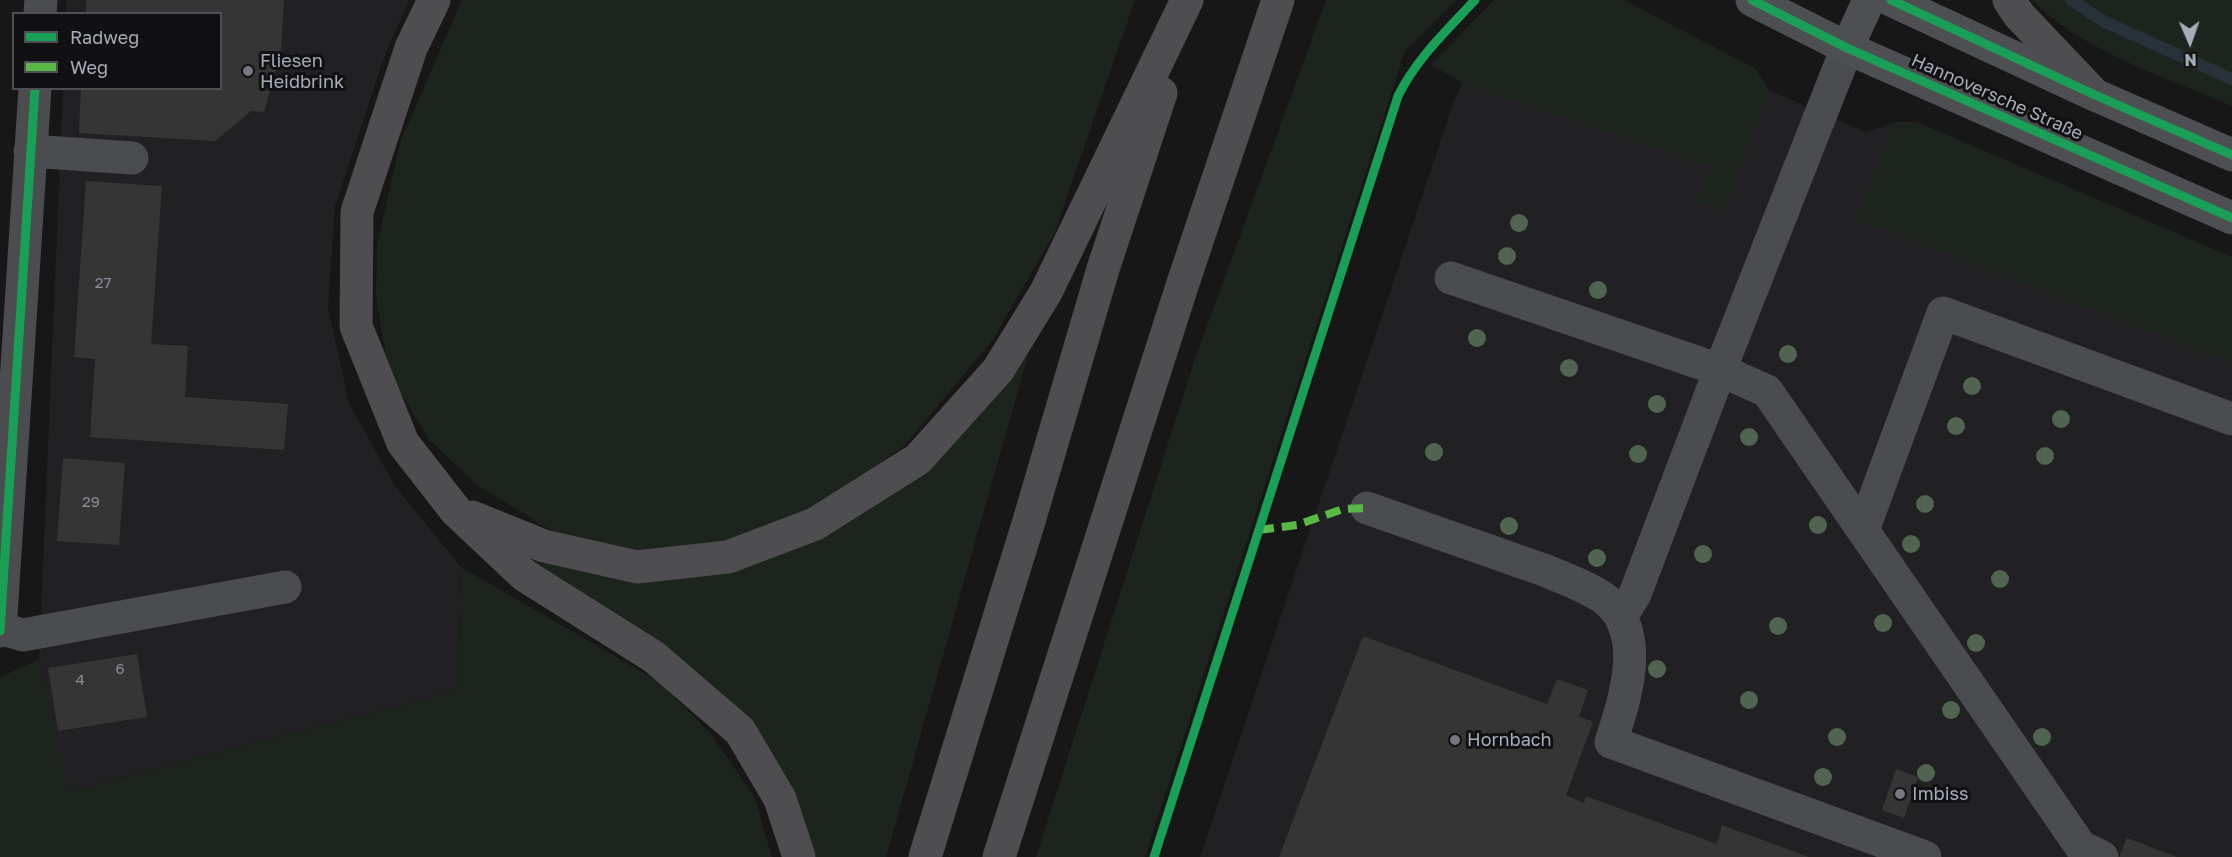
<!DOCTYPE html>
<html>
<head>
<meta charset="utf-8">
<style>
  body { margin:0 }
  #map { position:relative; width:2232px; height:857px; overflow:hidden; background:#171717; font-family:"Golos Text",sans-serif }
  canvas { display:block }
  .legend { position:absolute; left:12px; top:12px; width:210px; height:78px; box-sizing:border-box; background:#111113; border:2px solid #4d4f55; margin:0; padding:8px 10px; list-style:none; font-size:18px; color:#a8adb8 }
  .legend li { display:flex; align-items:center; gap:12px; height:30px }
  .legend b { width:30px; border:2px solid #4d4f55 }
  .north { position:absolute; left:2160px; top:12px; width:60px; height:60px; -webkit-text-stroke:4px #111113; paint-order:stroke; rotate:178deg; font-size:16px; font-weight:700; line-height:24px; text-align:center; color:#a8adb8 }
  .north::after { content:''; display:block; margin:auto; width:21px; height:27px; background:#a8adb8; clip-path:polygon(50% 0,100% 100%,50% 72%,0 100%) }
</style>
</head>
<body>
<div id="map">
<canvas width="2232" height="857"></canvas>
<ul class="legend">
<li><b style="height:8px;background:#1a9f57"></b>Radweg</li>
<li><b style="height:8px;background:#58b947"></b>Weg</li>
</ul>
<div class="north">N</div>
</div>
<script>
const context = document.querySelector('canvas').getContext('2d');
context.lineJoin = 'round';
function fillPath(path, color) { context.fillStyle = color; context.fill(path, 'evenodd'); }
function stroke(path, color, width, dash) { context.strokeStyle = color; context.lineWidth = width; context.lineCap = dash ? 'butt' : 'round'; context.setLineDash(dash || []); context.stroke(path); }
function write(font, color, halo, rows, align = 'center') {
  context.font = font + ' "Golos Text",sans-serif'; context.lineWidth = 6; context.setLineDash([]); context.textBaseline = 'middle'; context.strokeStyle = halo; context.fillStyle = color; for (const [text, x, y, turn = 0] of rows) {
    context.save(); context.translate(x, y); context.rotate((+turn || 0) * Math.PI / 180); context.textAlign = isNaN(turn) ? turn : align; if (halo) context.strokeText(text, 0, 0); context.fillText(text, 0, 0); context.restore();
  }
}
fillPath(new Path2D(`
  M66,0h343l-26,60 -48,147 -7,100 21,96 46,83 66,81 -3,123 -391,102 -28,-132 24,-571 157,-1v-74l-154,-1z
  M1504,0l265,90 97,42 29,-10h22l315,135v600h-1032l254,-756z`), '#212123');
fillPath(new Path2D(`
  M462,0h673l-81,234 -62,107 -88,105 -88,63 -87,34 -91,10 -83,-20 -78,-48 -49,-47 -39,-65 -13,-76 1,-53 24,-104z
  M1326,0h130l-51,51 -260,806h-109l158,-495z
  M1494,0h130l132,69 13,21 -45,122 -28,-10 16,-35 -251,-85 -30,-17z
  M2032,0h200v106c-65,-28 -150,-55 -200,-106z
  M1895,122h22l315,135v106l-375,-144z
  M1046,292l-160,565h-87l-59,-126 -284,-220 88,35 184,11 190,-98z
  M461,567l197,114 53,53 44,64 17,59h-772v-180l39,-17 29,132 390,-102z`), '#1d241e');
stroke(new Path2D(`
  M2071,0l34,22 127,57`), '#2a3239', 12);
fillPath(new Path2D(`
  M86,0h198l-3,53 -17,59 -13,-1 -36,30 -136,-8 2,-45h139v-74h-134z
  M86,181l76,5 -11,158 37,2 -3,51 103,7 -4,46 -194,-13 5,-78 -21,-2z
  M63,458l62,5 -6,82 -62,-4z
  M1363,636l184,68 10,-25 31,11 -9,26 14,6 -27,73 18,8 2,-7 131,48 5,-19 87,32h-530z
  M137,654l10,63 -89,14 -10,-63z
  M1896,769l22,8 -14,41 -22,-8z
  M2127,838l50,19h-58z`), '#353536');
stroke(new Path2D(`
  M40,14l1,-14
  M30,151l102,7
  M1451,278l269,92 47,21 314,456 21,10
  M1367,508l177,62c19,8 40,15 58,27 47,32 23,102 9,145l314,115
  M1863,530l80,-217 289,106
  M1621,617l14,-23 85,-224 127,-322
  M2,629l21,6 262,-48
  M0,631l35,-543`), '#4b4c50', 33);
stroke(new Path2D(`
  M1752,0l95,48 385,170
  M1891,0l204,95 137,60
  M1847,48l22,-48`), '#4d4f52', 33);
stroke(new Path2D(`
  M434,0l-23,48 -54,164 -1,114 47,117 53,68 68,64 130,82 86,74 40,68 19,58
  M2009,0l10,15 76,80
  M472,517l72,29 93,21 91,-10 87,-33 103,-65 80,-89 48,-78 141,-292
  M925,857l104,-336 74,-252 58,-176
  M999,857l184,-574 95,-283`), '#4e4e51', 33);
stroke(new Path2D(`
  M1259,530l38,-5 46,-16 24,-1`), '#58b947', 8, [15, 8]);
stroke(new Path2D(`
  M1752,0l95,48 385,170
  M1891,0l204,95 137,60
  M0,631l35,-543
  M1154,857l244,-761c19,-38 49,-66 77,-96`), '#1a9f57', 9);
context.fillStyle = '#506451';
for (const [x, y] of [
  [1519,223],
  [1507,256],
  [1598,290],
  [1477,338],
  [1788,354],
  [1569,368],
  [1972,386],
  [1657,404],
  [2061,419],
  [1956,426],
  [1749,437],
  [1434,452],
  [1638,454],
  [2045,456],
  [1925,504],
  [1818,525],
  [1509,526],
  [1911,544],
  [1703,554],
  [1597,558],
  [2000,579],
  [1883,623],
  [1778,626],
  [1976,643],
  [1657,669],
  [1749,700],
  [1951,710],
  [1837,737],
  [2042,737],
  [1926,773],
  [1823,777]
]) { context.beginPath(); context.arc(x, y, 9, 0, 2 * Math.PI); context.fill(); }
for (const [x, y, r, color] of [
  [248,71,6,"#757880"],
  [1455,740,6,"#757880"],
  [1900,794,6,"#757880"]
]) { const dot = new Path2D(); dot.arc(x, y, r, 0, 2 * Math.PI); context.fillStyle = color; context.fill(dot); stroke(dot, '#111113', 2); }
write('15px', '#8b8f98', null, [
  ["27",103,283],
  ["29",91,502],
  ["6",120,669],
  ["4",80,680]
]);
write('18px', '#a8adb8', '#111113', [
  ["Fliesen",260,61],
  ["Heidbrink",260,82],
  ["Hornbach",1467,740],
  ["Imbiss",1912,794]
], 'left');
write('18px', '#a8adb8', '#111113', [
  ["Hannoversche Straße",1997,97,24]
]);
</script>
</body>
</html>
